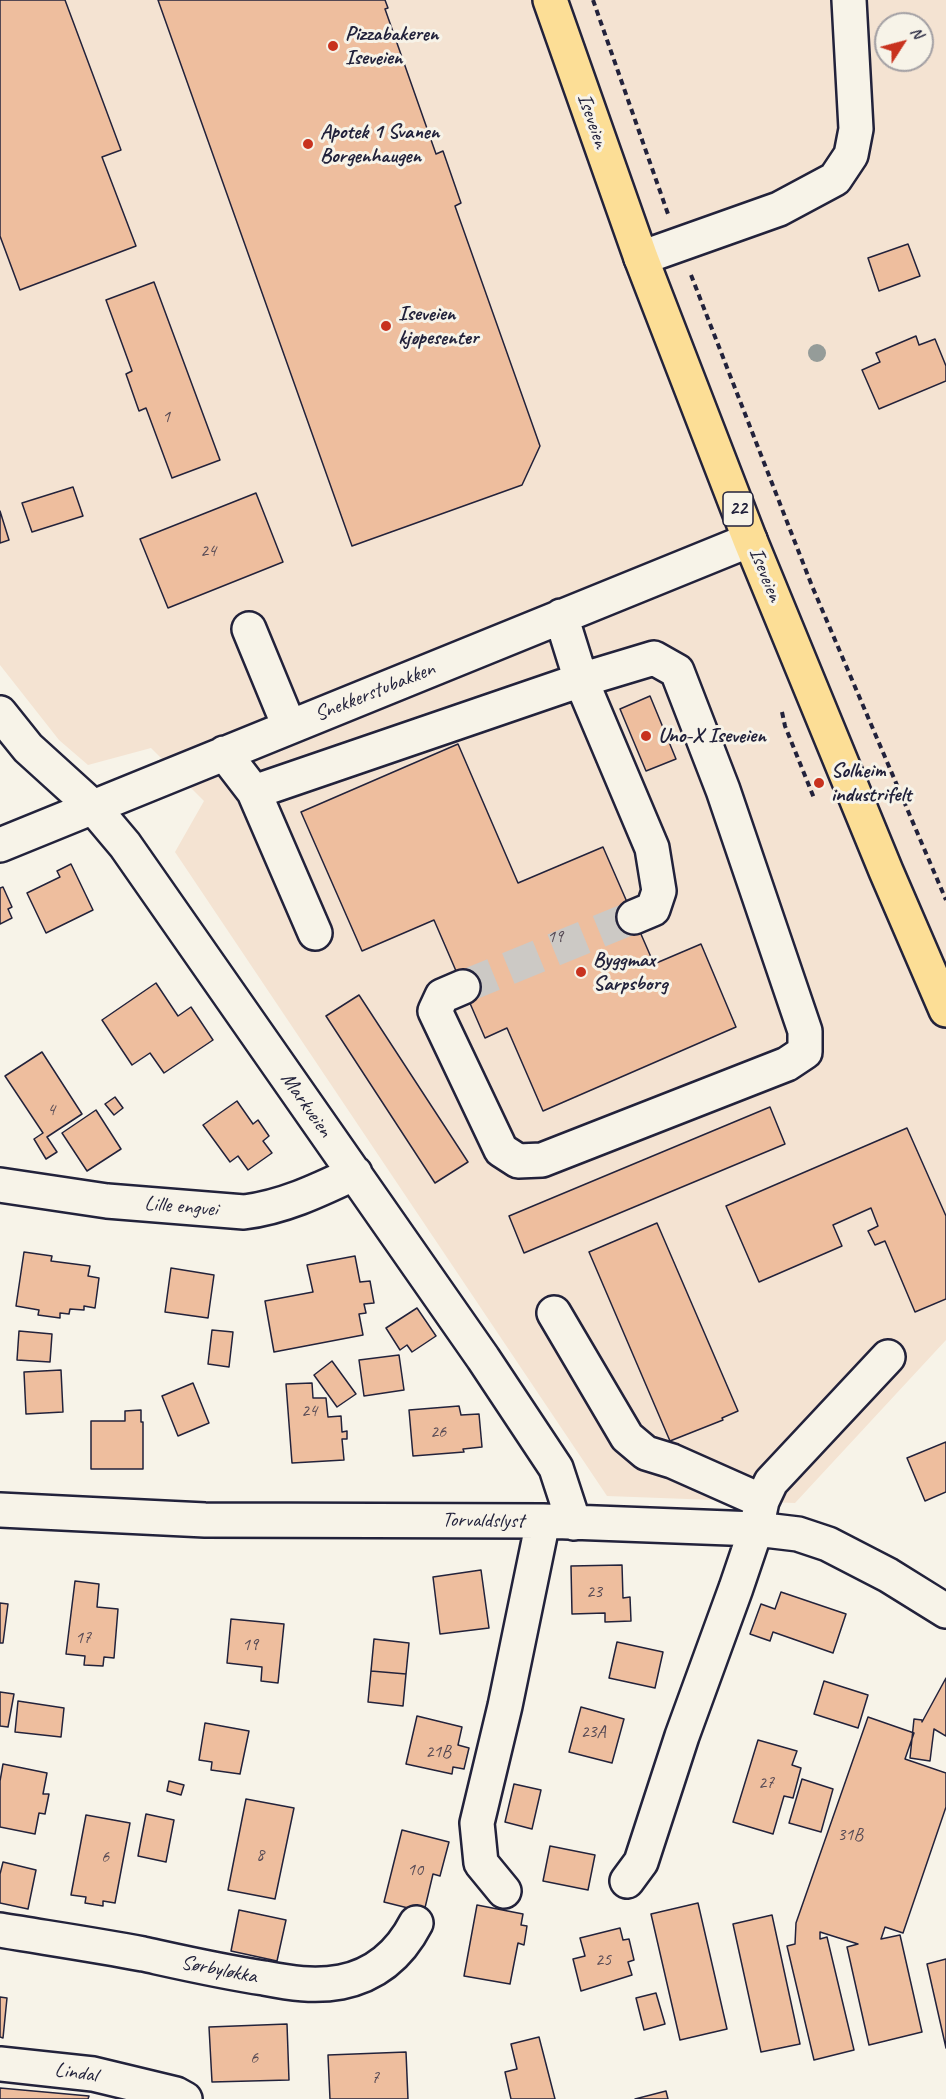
<!DOCTYPE html>
<html>
<head>
<meta charset="utf-8">
<style>
  body { margin:0 }
  #map { position:relative; width:946px; height:2099px; overflow:hidden; background:#f7f3e8; font-family:Caveat,sans-serif }
  canvas { display:block }
  .north { position:absolute; left:874px; top:12px; width:60px; height:60px; box-sizing:border-box; background:#f7f3e8; border:2px solid #a29fa3; border-radius:50%; rotate:54deg; font-size:16px; font-weight:700; line-height:24px; text-align:center; color:#22223b }
  .north::after { content:''; display:block; margin:auto; width:21px; height:27px; background:#c8321e; clip-path:polygon(50% 0,100% 100%,50% 72%,0 100%) }
</style>
</head>
<body>
<div id="map">
<canvas width="946" height="2099"></canvas>
<div class="north">N</div>
</div>
<script>
const context = document.querySelector('canvas').getContext('2d');
context.lineJoin = 'round';
function fillPath(path, color) { context.fillStyle = color; context.fill(path, 'evenodd'); }
function stroke(path, color, width, dash) { context.strokeStyle = color; context.lineWidth = width; context.lineCap = dash ? 'butt' : 'round'; context.setLineDash(dash || []); context.stroke(path); }
function write(font, color, halo, rows, align = 'center') {
  context.font = font + ' Caveat,sans-serif'; context.lineWidth = 6; context.setLineDash([]); context.textBaseline = 'middle'; context.strokeStyle = halo; context.fillStyle = color; for (const [text, x, y, turn = 0] of rows) {
    context.save(); context.translate(x, y); context.rotate((+turn || 0) * Math.PI / 180); context.textAlign = isNaN(turn) ? turn : align; if (halo) context.strokeText(text, 0, 0); context.fillText(text, 0, 0); context.restore();
  }
}
fillPath(new Path2D(`
  M0,0h946v1340l-151,163 -188,-7 -432,-644 29,-51 -53,-53 -63,17 -29,-25 -59,-75zM886,24h36v36h-36z`), '#f4e3d2');
const building = new Path2D(`
  M0,0h65l56,150 -19,7 34,89 -116,44 -20,-54z
  M158,0h227l3,8 -3,1 51,145 7,-3 18,52 -6,3 85,240 -18,39 -170,61z
  M908,244l12,32 -41,15 -11,-33z
  M154,282l66,178 -48,18 -26,-70 -7,3 -13,-37 6,-3 -26,-71z
  M916,336l3,9 16,-6 11,27v15l-67,28 -17,-39 18,-8 -4,-9z
  M73,487l10,29 -51,16 -10,-29z
  M256,493l27,69 -115,46 -28,-69z
  M0,511l9,29 -9,3z
  M650,696l26,63 -30,12 -26,-62z
  M458,744l60,139 85,-36 51,117 47,-20 35,83 -193,84 -36,-83 -22,10 -51,-118 -72,31 -61,-139z
  M71,864l22,46 -47,23 -19,-40 33,-16 -3,-6z
  M3,887l9,20 -4,2 4,9 -12,6v-36z
  M156,983l22,33 13,-9 22,33 -49,33 -14,-20 -18,12 -30,-45z
  M359,995l109,167 -33,21 -109,-167z
  M42,1052l40,62 -35,23 10,15 -11,7 -12,-20 9,-6 -38,-57z
  M115,1097l8,11 -9,7 -9,-11z
  M237,1101l16,23 5,-4 11,16 -6,5 9,12 -24,17 -10,-14 -8,6 -27,-37z
  M770,1107l15,37 -261,109 -15,-37z
  M96,1110l25,39 -34,22 -25,-38z
  M907,1128l39,88v83l-31,13 -30,-71 -10,4 -7,-14 10,-5 -7,-18 -38,17 9,21 -83,36 -33,-76z
  M657,1223l81,188 -16,7 1,2 -53,21 -81,-189z
  M24,1252l28,4 -1,5 39,5 -2,10 11,2 -4,30 -11,-2v4l-14,-1 -1,5 -9,-1v5l-22,-3 1,-5 -23,-4z
  M355,1256l5,26 10,-1 4,22 -10,1 2,9 -7,1 4,21 -89,17 -9,-51 48,-9 -6,-27z
  M171,1268l43,7 -6,43 -43,-6z
  M417,1308l19,28 -24,16 -5,-7 -7,5 -14,-22z
  M212,1330l21,2 -4,35 -21,-3z
  M19,1331l33,3 -2,28 -33,-2z
  M399,1355l5,35 -40,6 -5,-36z
  M332,1361l24,33 -19,13 -23,-32z
  M61,1370l2,42 -37,2 -2,-42z
  M193,1383l16,40 -31,13 -16,-40z
  M312,1383l1,15h13l2,19 13,-1 1,16 5,-1v8h-5l2,21 -52,3 -6,-79z
  M459,1406l2,9 18,-1 3,33 -19,2 1,3 -51,4 -4,-46z
  M141,1410v12h2v47h-52v-48h34v-10z
  M946,1442v50l-21,9 -18,-43z
  M622,1565l1,33 7,-1 1,24 -26,1v-9l-33,1 -1,-48z
  M481,1570l8,58 -49,6 -7,-57z
  M75,1581l24,3 -2,23 21,2 -4,49 -10,-1 -1,9 -19,-1 1,-9 -19,-2z
  M781,1592l65,22 -13,39 -60,-21 -3,9 -20,-7 11,-30 14,5z
  M0,1603l8,1 -5,39h-3z
  M231,1619l53,5 -6,59 -17,-2 1,-14 -35,-4z
  M374,1639l35,4 -3,31 -35,-3z
  M617,1642l46,10 -8,36 -46,-10z
  M371,1671l35,3 -3,32 -35,-4z
  M946,1678v58l-12,-7 -4,32 -20,-3 4,-39 8,1v2z
  M824,1681l44,14 -10,33 -44,-14z
  M0,1692l14,2 -6,33 -8,-1z
  M18,1701l46,7 -3,29 -46,-5z
  M581,1707l43,12 -12,44 -43,-11z
  M417,1716l45,11 -4,18 11,3 -5,21 -11,-2 -1,7 -46,-10z
  M868,1717l46,16 -9,26 41,14v34l-43,126 -18,-6 -4,12 19,-4 22,97 -53,13 -22,-98 11,-3 -38,-12v7l7,-2 27,113 -40,10 -27,-114 8,-2 1,-21z
  M205,1723l44,8 -9,43 -29,-4 1,-8 -13,-2z
  M758,1740l39,11 -5,14 9,3 -8,30 -9,-2 -11,38 -40,-12z
  M3,1764l44,9 -4,21h6l-4,20 -6,-1 -4,21 -35,-7v-46z
  M802,1779l31,10 -12,43 -32,-9z
  M169,1781l15,4 -3,10 -14,-4z
  M514,1784l27,6 -9,39 -27,-7z
  M246,1799l48,9 -19,91 -47,-9z
  M146,1814l28,6 -8,42 -28,-6z
  M86,1815l44,8 -15,80 -12,-2v5l-18,-3 1,-6 -15,-2z
  M402,1830l47,12 -9,34 -7,-2 -9,38 -40,-10z
  M550,1846l45,9 -7,35 -45,-9z
  M3,1862l33,8 -8,39 -28,-6v-29z
  M698,1903l29,126 -47,11 -29,-126z
  M477,1905l46,9 -2,11 6,1 -3,19 -6,-2 -8,41 -46,-8z
  M239,1910l47,10 -9,41 -46,-10z
  M772,1915l28,129 -39,8 -28,-128z
  M620,1928l3,12 6,-1 5,21 -6,2 4,13 -51,16 -8,-32 12,-3 -5,-18z
  M946,1959v89l-19,-84z
  M656,1993l9,31 -21,6 -8,-32z
  M0,1997l7,1 -4,40 -3,-1z
  M287,2024l2,56 -77,2 -3,-55z
  M539,2037l16,62h-44l-6,-27 12,-3 -6,-25z
  M406,2052l2,47h-78l-2,-44z
  M0,2088l89,8 -1,3h-88z
  M666,2091l2,8h-33z`);
fillPath(building, '#eebe9e');
stroke(building, '#22223b', 1.5);
stroke(new Path2D(`
  M463,987l171,-70`), '#ccc9c5', 33, [33, 16]);
const minor = new Path2D(`
  M641,258l138,-49 56,-30 16,-24 5,-26 -7,-129
  M249,629l40,97
  M0,713l28,35 65,59 32,38 358,513 73,110 18,55
  M224,753l30,39 327,-112 71,168 7,43 -6,18 -19,8
  M254,792l61,141
  M0,845l750,-305
  M463,987l-21,9 -7,15 66,139 17,11 24,-1 245,-96 18,-12v-21l-82,-241 -46,-119 -23,-13 -73,22 -20,-64
  M0,1185l107,16 137,11c40,-5 75,-22 111,-39
  M554,1313l73,124 19,16 26,8 90,40
  M0,1510l205,10 338,1 213,8 42,5 30,10 60,31 58,36
  M627,1881l14,-19 41,-126 54,-148 20,-59 6,-28 9,-19 117,-125
  M504,1891l-23,-28 -4,-40 28,-117 38,-185
  M0,1930c48,8 96,15 143,24 41,9 80,18 121,24 26,5 50,9 77,4 35,-7 59,-28 75,-59
  M0,2064l93,10 83,20 9,5`);
const highway = new Path2D(`
  M550,0l91,258 109,282 136,331 60,139`);
stroke(minor, '#22223b', 38);
stroke(highway, '#22223b', 38);
stroke(new Path2D(`
  M593,0l75,214
  M691,275l121,311 134,314
  M782,712l3,14 29,72`), '#22223b', 4, [6, 4.5]);
stroke(minor, '#f7f3e8', 33);
stroke(highway, '#fcde96', 33);
context.fillStyle = '#959c99';
for (const [x, y] of [
  [817,353]
]) { context.beginPath(); context.arc(x, y, 9, 0, 2 * Math.PI); context.fill(); }
for (const [x, y, r, color] of [
  [333,46,6,"#c8321e"],
  [308,144,6,"#c8321e"],
  [386,326,6,"#c8321e"],
  [646,736,6,"#c8321e"],
  [819,783,6,"#c8321e"],
  [581,972,6,"#c8321e"]
]) { const dot = new Path2D(); dot.arc(x, y, r, 0, 2 * Math.PI); context.fillStyle = color; context.fill(dot); stroke(dot, '#f7f3e8', 2); }
write('18px', '#554954', null, [
  ["1",166,417],
  ["24",208,551],
  ["19",555,937],
  ["4",51,1110],
  ["24",309,1411],
  ["26",438,1432],
  ["23",594,1592],
  ["17",83,1638],
  ["19",250,1645],
  ["23A",593,1732],
  ["21B",438,1752],
  ["27",766,1783],
  ["31B",850,1835],
  ["8",260,1855],
  ["6",105,1857],
  ["10",415,1870],
  ["25",603,1960],
  ["6",254,2058],
  ["7",375,2078]
]);
for (const [x, y, w] of [
  [738,509,30]
]) { const box = new Path2D(); box.roundRect(x - w / 2, y - 17, w, 34, 4.5); context.fillStyle = '#f7f3e8'; context.fill(box); stroke(box, '#22223b', 1.5); }
write('bold 20px', '#22223b', null, [
  ["22",738,509]
]);
write('bold 21px', '#22223b', '#f7f3e8', [
  ["Pizzabakeren",345,34],
  ["Iseveien",345,58],
  ["Apotek 1 Svanen",320,132],
  ["Borgenhaugen",320,156],
  ["Iseveien",398,314],
  ["kjøpesenter",398,338],
  ["Uno-X Iseveien",658,736],
  ["Solheim",831,771],
  ["industrifelt",831,795],
  ["Byggmax",593,960],
  ["Sarpsborg",593,984]
], 'left');
write('21px', '#22223b', '#f7f3e8', [
  ["Iseveien",592,121,71],
  ["Iseveien",765,575,68],
  ["Snekkerstubakken",375,692,-22],
  ["Markveien",306,1105,55],
  ["Lille engvei",181,1207,5],
  ["Torvaldslyst",483,1521,1],
  ["Sørbyløkka",219,1970,11],
  ["Lindal",76,2073,8]
]);
</script>
</body>
</html>
